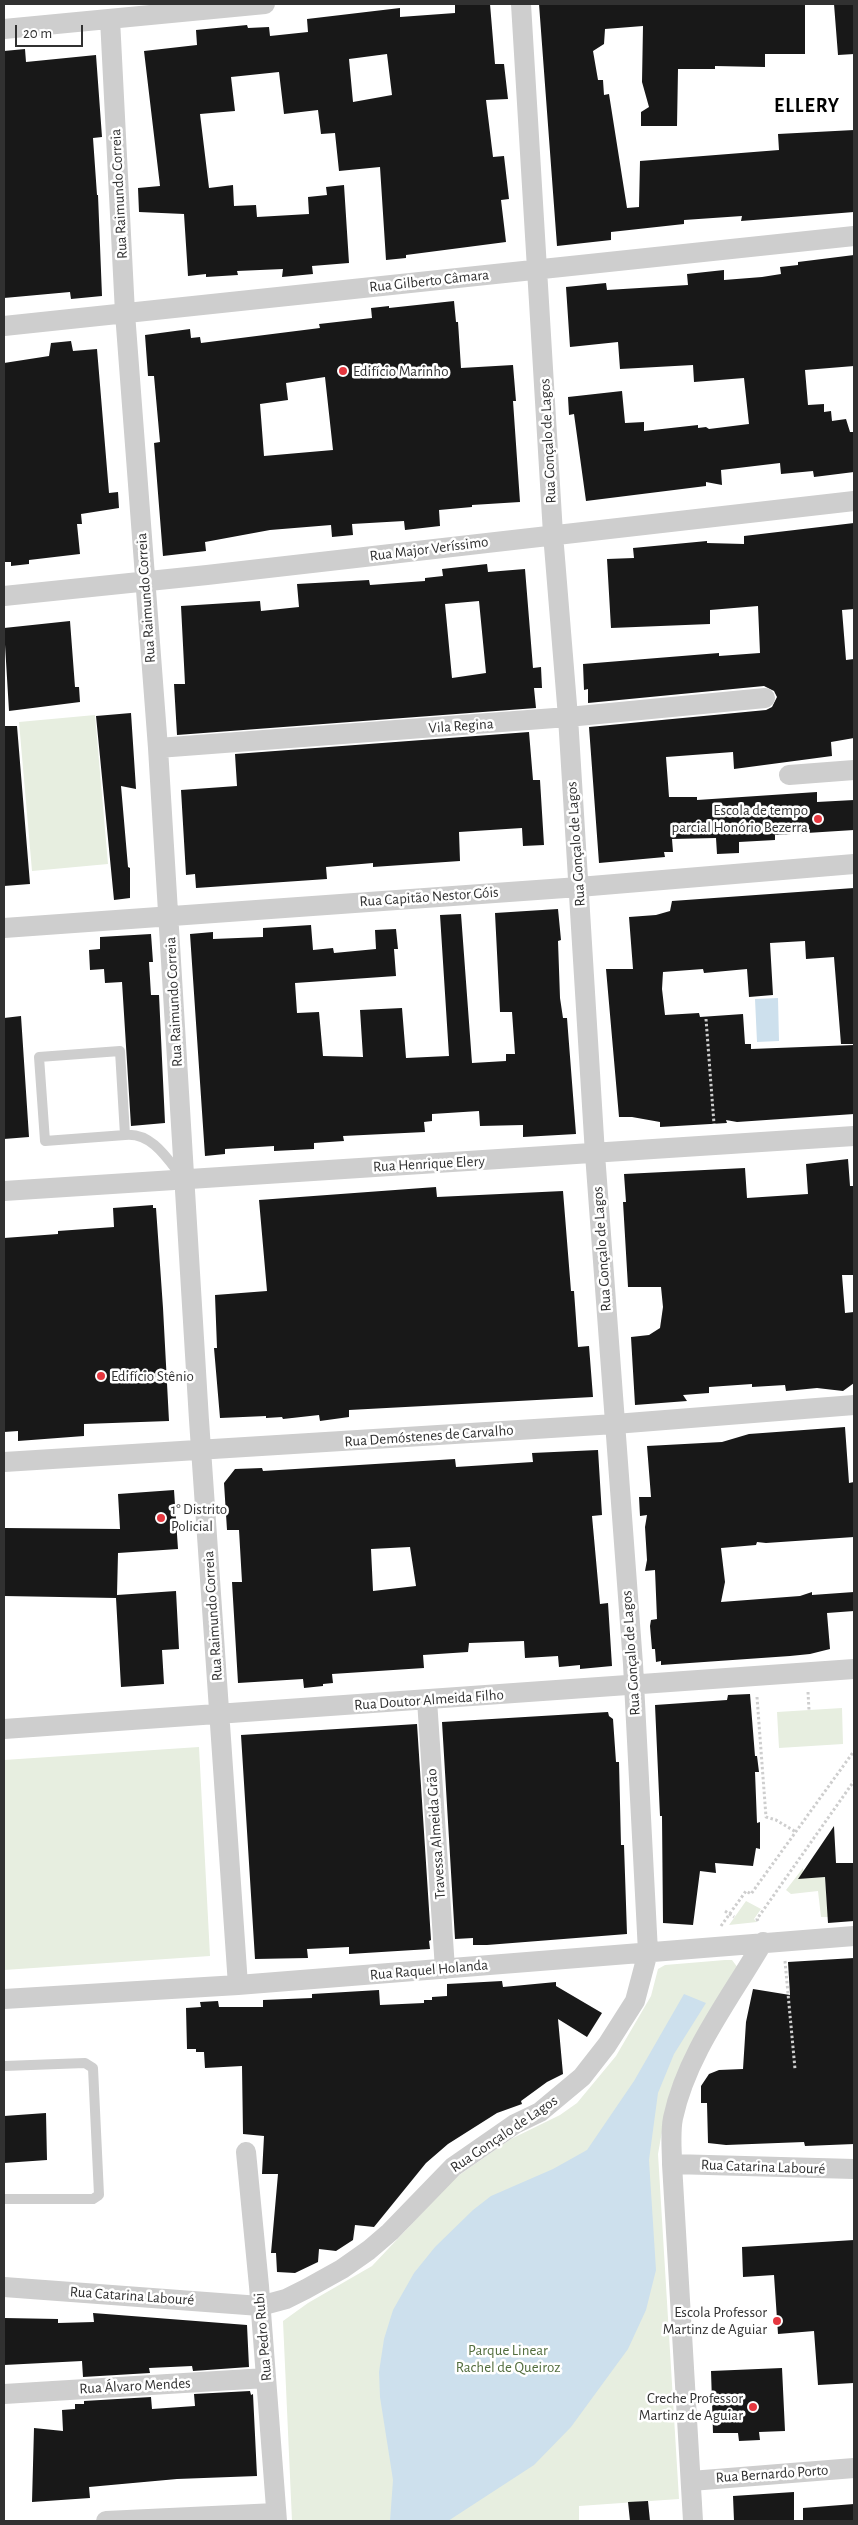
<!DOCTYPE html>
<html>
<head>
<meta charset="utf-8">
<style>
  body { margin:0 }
  #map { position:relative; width:858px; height:2525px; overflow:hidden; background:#fff; font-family:"Alegreya Sans",sans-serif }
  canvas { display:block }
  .frame { position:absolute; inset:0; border:5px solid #313131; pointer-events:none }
  .scale { position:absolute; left:15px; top:25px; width:68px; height:22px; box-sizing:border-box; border:2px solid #313131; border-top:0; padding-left:6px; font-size:15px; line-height:18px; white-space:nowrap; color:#313131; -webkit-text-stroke:4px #fff; paint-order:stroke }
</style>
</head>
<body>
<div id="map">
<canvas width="858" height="2525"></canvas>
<div class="frame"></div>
<div class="scale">20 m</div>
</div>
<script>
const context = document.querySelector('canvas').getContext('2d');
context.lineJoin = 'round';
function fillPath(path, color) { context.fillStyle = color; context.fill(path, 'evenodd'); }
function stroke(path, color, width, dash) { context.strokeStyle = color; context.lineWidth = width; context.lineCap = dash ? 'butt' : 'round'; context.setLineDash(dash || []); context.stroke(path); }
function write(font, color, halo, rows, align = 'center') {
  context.font = font + ' "Alegreya Sans",sans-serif'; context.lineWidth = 5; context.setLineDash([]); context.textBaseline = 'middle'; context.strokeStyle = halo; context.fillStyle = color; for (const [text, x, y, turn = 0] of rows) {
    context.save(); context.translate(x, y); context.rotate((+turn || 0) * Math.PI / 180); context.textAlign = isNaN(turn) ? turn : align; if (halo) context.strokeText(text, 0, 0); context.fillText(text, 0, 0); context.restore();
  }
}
fillPath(new Path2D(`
  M95,715l13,149 -76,7 -13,-149z
  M842,1708l1,36 -64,4 -2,-36z
  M199,1747l11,209 -206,14v-210z
  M803,1868l1,10 21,-1 3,40h-7l-3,-26 -27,3 -5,-4z
  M746,1901l15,8 -7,10 3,3 -28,3z
  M725,1960h7l6,8 -74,152 -6,34 21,345 -100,7v15h-287l-9,-200 25,-18 64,-37 83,-88 56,-39 49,-24 17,-12 39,-47 35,-60 7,-27 7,-4z`), '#e7eee0');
fillPath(new Path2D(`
  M778,998l1,43 -22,1 -2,-43z
  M684,1994l22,9 -32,51 -16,39 -9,67 7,110 -10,40 -18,39 -57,78 -37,38 -86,56h-58l3,-41 -13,-83 -1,-25 5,-33 9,-29 21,-37 21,-26 38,-37 18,-14 62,-27 34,-19 47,-69z`), '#cde0ed');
fillPath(new Path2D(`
  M455,4h35l5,60h9l4,35 -22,1 7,57 11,-1 5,43 -8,1 5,42 -100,13v3l-20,2 -6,-93 -41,4 -4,-38 -14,1 -3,-24 -34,4 -5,-42 -48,5 4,34 -35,3 9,74 24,-3 1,21 22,-1 1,12 52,-3 -1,-17 19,-2 -1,-8 18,-2 5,78 -37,3 1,8 -31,3 1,-8 -46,2 1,4 -32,2v-3l-18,2 -4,-62 -45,-2 -1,-24 22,-2 -16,-135 53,-6 -1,-15 51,-5 1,3 21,-1 1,9 38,-4 -1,-13 93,-11v9l55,-4zM387,54l5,41 -39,7 -4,-43z
  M539,4h266v50h-40v13l-50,-1v3h-37l-1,57h-36v-14l8,-5 -7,-25 1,-56 -38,3 -1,15 -11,7 5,29h5l1,15 5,-1 18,114 12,-1 1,-46 139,-11 -1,-16 76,-4v82l-113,9 1,-5 -58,4v4l-73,8v8l-54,6z
  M834,4h20v50l-16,1z
  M25,49l1,13 70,-7 6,82 -9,1 4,57h1l4,101 -31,3 -1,-7 -66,6v-247z
  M854,255v111l-49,4 3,35 16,-1v8l7,-1 1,10 14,-2 4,13h4v40l-40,5 -1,-6 -32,3 -1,-11 -59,7 1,15 -16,-3v4l-120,15 -12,-87 -5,1 -1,-18 54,-6 3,32 19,-1v9l54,-6v3l8,-1 3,2 40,-5 -5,-46 -50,4 -1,-17 -73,4 -2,-27 -48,5 -4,-60 40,-4 1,7 81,-5 -1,-11 37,-4v10l38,-3 19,-3 -1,-7 18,-2v-3z
  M454,301l2,21h2l3,46 52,-3 3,36h-3l7,101 -48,3v2l-33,3 1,16 -35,4 -1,-9 -52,3 1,11 -21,2 -1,-12 -61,5 -65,12 1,9 -43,5 -9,-113 6,-1 -6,-66h-6l-3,-41 45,-6 1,9 9,-1 1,6 119,-15 -1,-4 53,-6 -1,-10 18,-2v2zM325,377l8,73 -69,6 -4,-52 28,-4 -2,-17z
  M71,341l2,10 24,-2 12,144 9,-1 1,16 -38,6 1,10h-5l3,30 -51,6v4l-18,2v-4h-7v-199l45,-7 2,-13z
  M854,523v86l-12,1 4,50 8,-1v79l-23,4 1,14 -98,13 -1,-17 -67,5 3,40h28v3l120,-8v10l37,-2v30l-79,5v5l-36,2v11l-22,1 -1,-16 -44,1 1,13h-9l1,5 -66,6 -10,-136 177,-17 6,-3 5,-10 -3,-6 -10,-5 -176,17v-14l-4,1 -1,-26 136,-11v3l41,-3 -2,-47 -48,4v14l-99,4 -4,-69 27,-1 -1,-10 74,-7v2l37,1v-8z
  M487,564l1,8 37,-3 8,99 8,-1 1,21h-8l2,20 -359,27 -3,-51h11l-4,-78 79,-5 1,10 38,-4 -2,-23 72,-4 1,5 55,-4v-3l18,-2 -1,-7zM479,601l7,72 -34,5 -7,-74z
  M70,621l5,66h4l1,15 -71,9 -5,-83z
  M131,713l5,76 -15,-3 7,81 2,1v30l-16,2 -18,-184z
  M4,726h13l13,158 -26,2z
  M529,732l4,48h7l4,65 -21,1 -1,-18 -63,4 1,29 -87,6v-4l-47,4 1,12 -131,9 -1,-14 -9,1 -5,-85 56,-4 -2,-32z
  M854,888v156h-13l-7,-87 -28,2 -1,-18 -35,2 3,52 -24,2 -2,-28 -43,4 -1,-4 -40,3 -1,17 3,26 34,-2 1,4 43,-3 2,30h6v5l103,-4v69l-117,8 -11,-2 1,3 -67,4v-5l-28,-5h-13l-13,-148h27l-4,-52 27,-2 14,-4 2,-10z
  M558,909l3,31 -3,1 2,57 3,20h4l9,116 -53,3v-12l-43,1 -1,-15 -47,3v7l-8,1 1,10 -82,4 1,5 -30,2v6l-40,2v-5l-49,3v5l-20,2 -15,-222 23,-2v7l50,-2v-9l48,-3 2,25 20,-2 1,5 42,-4 -1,-19 21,-1 2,20h-4l2,27 -101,7 2,30 22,-1 4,44 40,1 -3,-47 42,-2 4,50 43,-2 -9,-141 21,-1 11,149 34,-2v-7h9l-3,-42h-12l-5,-99z
  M151,934l2,28h-4l2,33h8l6,128 -34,3 -9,-144 -17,1 -1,-14 -14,1 -1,-20 11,-1v-12z
  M21,1016l8,121 -25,2v-121z
  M848,1159l2,27h4v89h-12l3,38 9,-1v71l-11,8 -26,-3 -31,3 -1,-6 -33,2v-3l-43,3v6l-26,2 4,6 -52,4 -4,-68 18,-2 11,-7 3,-21 -2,-20h-33l-5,-85h3l-2,-28 121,-6 2,30 61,-4 -2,-30z
  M436,1187l1,10 126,-6 8,100h3l4,56 11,-1 4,51 -244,13v7l-29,4 -1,-6 -36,4 -1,-2 -16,1v-2l-46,2 -6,-70h3l-2,-53 52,-4 -8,-91z
  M153,1205v3h3l7,100 6,113 -85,3v12l-66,5v-10l-14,1v-194l54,-4v-3l56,-4 -1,-19z
  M845,1427l4,56 5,-1v55l-88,6 -9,-1 -1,3 -35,3 4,34 -4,20 79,-6 12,-4v3l42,-3v19l-27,2 3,36 -20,5 -20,2 -129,9v-4l-5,1 -1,-13h-3l-2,-23 1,-6 6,-1 -2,-49 -10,1 2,-11 -2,-33 2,-12 -7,1 -1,-19h12l-4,-51 75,-4 27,-8z
  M598,1450l4,65 -10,1 8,88 8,-1 4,63 -32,3v-4l-21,2 -1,-11 -33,2 -1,-17 -55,2 -1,9 -45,3 1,13 -92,6 1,9 -10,1v2l-19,2 -1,-9 -65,4 -6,-101h10l-3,-52h-12l-3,-47 11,-14 27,-1 1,3 192,-12 1,8 77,-5 -1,-9zM410,1547l6,39 -43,5 -2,-42z
  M174,1490l4,59 -60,4 -1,42 59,-4 3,58 -17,1 2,34 -43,3 -5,-89 -112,-2v-68l116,1 -2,-35z
  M750,1694l5,62h2l2,16h-4l2,51 3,-1v27l-4,-1 -3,18 -38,-3 1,10 -16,-2 -7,54 -30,-2 -1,-107h-2l-5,-111 72,-5 1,-5z
  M608,1712l1,4 4,3 3,43h3l2,83h3l3,89 -140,11h-14v-7l-18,1 -13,-217z
  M417,1724l14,216 -2,1 1,8 -81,5v-7l-42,2 1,9 -53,1 -14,-224z
  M834,1826l2,37h18v58l-26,2 -3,-46 -27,2z
  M854,1958v186l-49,2 -1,-4 -78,3 -18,-2 -1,-40h-6v-17l8,-12 10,-4 24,-1 3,-47 7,-33 37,6 -2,-33z
  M502,1981l1,6 53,-5v4l46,27 -15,24 -29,-18 5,55 -16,8 -26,19 1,3 -25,9 -49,31 -22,19 -52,64 -19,-2 -2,15 -17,11 -17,-2 -1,13 -23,11 -18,-1 -1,-19h-5l7,-79h-16l2,-38 -21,-2 -1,-68 -37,2 -1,-16h-8v-3h-9l-1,-41 15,-1 -1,-5 18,-1 1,6h44v-7l49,-2v-4l67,-4 1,15 44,-2v-3h8v-3l15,-1v-12z
  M46,2113l1,47 -43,3v-47z
  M854,2240v143l-36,2 -4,-54 -36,3 -4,-59 -31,2 -1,-30z
  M93,2313l154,12 2,42 -56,4 -1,-5 -43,2 1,5 -67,4 -1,-16 -78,4v-47l54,1v4l36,-1z
  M782,2368l3,63 -26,1 1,8 -21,1 -1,-8h-25l-2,-62z
  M250,2391l1,4 2,-1 4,82 -80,3 -88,8 1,11 -58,4 2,-74 29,3 -1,-21 13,-1v-5h9v-3l67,-4 1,12 43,-3 -1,-12z
  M794,2492v29h-60l-1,-25z
  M648,2501l2,20h-20l-2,-19z
  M854,2504v17h-51v-13z`), '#181818');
stroke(new Path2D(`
  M706,1019l8,105
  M808,1692l1,18
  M757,1697l9,120 10,3 20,12
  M725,1911l9,6
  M758,1921l-1,-2 97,-138
  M721,1926l25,-35 5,3 103,-143
  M785,1961l10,108`), '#cecece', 3, [2.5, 2.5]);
stroke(new Path2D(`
  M120,1051l5,84 -80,6 -6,-84z
  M125,1135c26,-3 42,23 56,41
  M4,2066l81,-3 8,5 6,127 -6,4h-89`), '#cecece', 10);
stroke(new Path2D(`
  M110,19l15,294 33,435 41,672 39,565
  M4,29l261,-25
  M4,326l850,-90
  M4,596l203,-21 647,-74
  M158,748l410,-31 197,-19
  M789,775l65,-5
  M4,928l575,-41 275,-23
  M4,1191l850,-55
  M4,1462l611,-38 239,-19
  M427,1700l18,269
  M4,1729l850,-60
  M4,1999l234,-14 616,-49
  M246,2152l13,134 18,235
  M672,2164l182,5
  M4,2287l256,19 26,-7 20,-10 36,-20 27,-19 21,-18 63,-65 62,-43 25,-12 42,-35 25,-32 28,-44 13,-49 -15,-288 -38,-510 -27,-437 -15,-183 -32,-530
  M4,2394l262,-16
  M691,2481l163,-13
  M106,2521l170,-8
  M693,2521l-21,-357c0,-15 -2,-31 1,-46 14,-65 57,-119 90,-176`), '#cecece', 20);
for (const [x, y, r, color] of [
  [343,371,5,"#e5373f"],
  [818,819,5,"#e5373f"],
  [101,1376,5,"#e5373f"],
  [161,1518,5,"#e5373f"],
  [777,2321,5,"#e5373f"],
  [753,2407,5,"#e5373f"]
]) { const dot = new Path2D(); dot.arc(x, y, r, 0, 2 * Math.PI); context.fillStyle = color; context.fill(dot); stroke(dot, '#fff', 2); }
write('15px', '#313131', '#fff', [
  ["Rua Raimundo Correia",119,194,-93],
  ["Rua Gilberto Câmara",429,281,-6],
  ["Rua Gonçalo de Lagos",548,441,-93],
  ["Rua Major Veríssimo",429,549,-7],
  ["Rua Raimundo Correia",146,598,-94],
  ["Vila Regina",461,726,-4],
  ["Rua Gonçalo de Lagos",576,844,-94],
  ["Rua Capitão Nestor Góis",429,897,-4],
  ["Rua Raimundo Correia",174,1002,-93],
  ["Rua Henrique Elery",429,1164,-3],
  ["Rua Gonçalo de Lagos",602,1249,-94],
  ["Rua Demóstenes de Carvalho",429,1436,-4],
  ["Rua Raimundo Correia",213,1616,-94],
  ["Rua Gonçalo de Lagos",631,1653,-94],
  ["Rua Doutor Almeida Filho",429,1700,-4],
  ["Travessa Almeida Grão",436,1834,-94],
  ["Rua Raquel Holanda",429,1970,-5],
  ["Rua Gonçalo de Lagos",504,2134,-34],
  ["Rua Catarina Labouré",763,2167,2],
  ["Rua Catarina Labouré",132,2296,4],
  ["Rua Pedro Rubi",263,2337,-95],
  ["Rua Álvaro Mendes",135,2386,-3],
  ["Rua Bernardo Porto",772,2474,-4]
]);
write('15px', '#313131', '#fff', [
  ["Edifício Marinho",353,371],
  ["Escola de tempo",808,810,"right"],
  ["parcial Honório Bezerra",808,827,"right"],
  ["Edifício Stênio",111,1376],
  ["1° Distrito",171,1509],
  ["Policial",171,1526],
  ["Escola Professor",767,2312,"right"],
  ["Martinz de Aguiar",767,2329,"right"],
  ["Creche Professor",743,2398,"right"],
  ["Martinz de Aguiar",743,2415,"right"]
], 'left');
write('15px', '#536e3e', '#fff', [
  ["Parque Linear",508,2350],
  ["Rachel de Queiroz",508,2367]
]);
context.letterSpacing = '1px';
write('bold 20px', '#000', '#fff', [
  ["ELLERY",807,106]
]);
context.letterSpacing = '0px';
</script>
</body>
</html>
